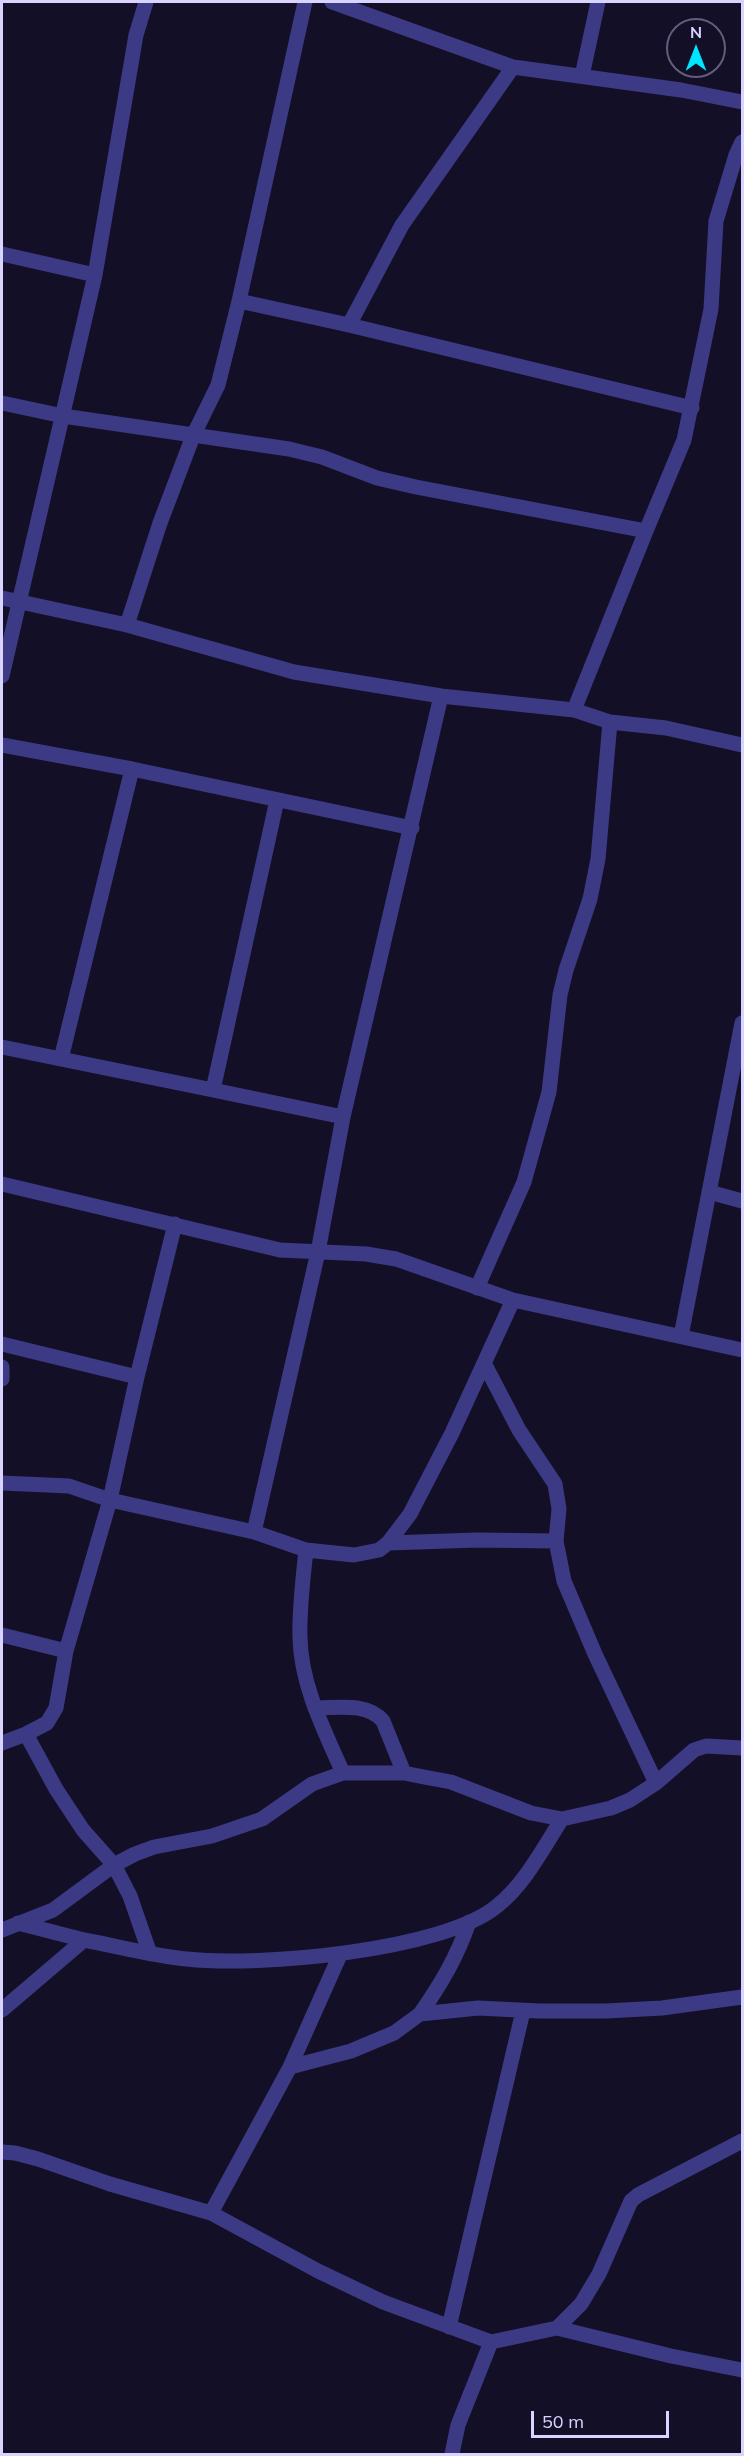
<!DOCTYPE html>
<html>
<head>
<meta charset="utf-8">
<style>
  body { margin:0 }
  #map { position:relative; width:744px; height:2456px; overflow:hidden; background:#130f26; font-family:Mulish,sans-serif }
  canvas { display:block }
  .frame { position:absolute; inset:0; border:3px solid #d9d4ff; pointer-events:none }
  .north { position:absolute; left:666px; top:18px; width:60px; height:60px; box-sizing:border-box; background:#130f26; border:2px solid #625e7d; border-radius:50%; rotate:0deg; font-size:16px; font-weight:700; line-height:24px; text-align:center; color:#d9d4ff }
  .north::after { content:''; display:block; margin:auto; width:21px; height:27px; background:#00e5ff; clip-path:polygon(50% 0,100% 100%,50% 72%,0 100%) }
  .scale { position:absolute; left:531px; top:2411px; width:138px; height:27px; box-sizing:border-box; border:3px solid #d9d4ff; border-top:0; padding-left:8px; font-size:18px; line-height:21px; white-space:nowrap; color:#d9d4ff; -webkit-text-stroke:4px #130f26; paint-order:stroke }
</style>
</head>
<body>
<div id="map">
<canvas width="744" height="2456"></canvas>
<div class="frame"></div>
<div class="north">N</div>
<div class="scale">50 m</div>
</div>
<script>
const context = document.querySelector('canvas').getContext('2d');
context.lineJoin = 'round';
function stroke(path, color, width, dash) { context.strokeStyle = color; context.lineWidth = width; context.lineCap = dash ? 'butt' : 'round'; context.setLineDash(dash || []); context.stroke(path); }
stroke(new Path2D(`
  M332,2l181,65 168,23 61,12
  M582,76l16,-74
  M2,254l93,21
  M239,301l110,24 343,83
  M349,325l53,-100 111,-158
  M2,403l61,13 226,33 33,8 55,21 39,9 230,44
  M2,598l125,27 167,47 147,24 133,14 36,12 56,6 76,17
  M127,625l33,-102 33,-87 25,-51 21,-84 66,-299
  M2,676l93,-401 41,-240 10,-33
  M574,710l72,-179 38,-91 27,-131 5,-88 20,-66 6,-13
  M2,745l130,24 280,59
  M2,1047l211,43 64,-290
  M61,1059l71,-290
  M213,1090l130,27
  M2,1184l278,66 86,4 30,5 117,41 229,50
  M709,1192l33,9
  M477,1288l47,-106 25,-90 11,-97 6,-25 24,-71 8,-40 12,-137
  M681,1336l61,-313
  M2,1344l135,33
  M484,1363l35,67 36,54 4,25 -3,32 8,40 31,73 61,129
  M2,1367v12
  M2,1483l67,3 41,14 144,32 52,18 48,5 25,-5 9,-7 22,-29 42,-81 61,-133
  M254,1532l64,-280 25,-135 98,-421
  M388,1543l89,-3 79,1
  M306,1550c-3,29 -7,59 -6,88 1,47 24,92 43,135
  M2,1635l64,16
  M315,1708c22,0 52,-6 68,13l21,52
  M26,1734l21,-11 9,-15 10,-57 44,-151 27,-123 38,-153
  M2,1743l24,-9 30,55 27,41 31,35 16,31 19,55
  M2,1930l51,-20 61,-45 21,-11 19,-7 58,-11 50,-17 50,-35 31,-11h61l20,4 27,5 80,31 31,6 49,-11 19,-8 26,-17 38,-33 12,-4 36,2
  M84,1940c33,6 70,16 103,19 71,8 256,-8 310,-53 28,-22 46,-58 65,-87
  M2,2010l82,-70 -66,-17
  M420,2014c21,-30 37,-57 49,-92
  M290,2067l50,-112
  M2,2152l13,1 23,6 72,25 101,29 107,58 65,31 108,40 66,-14 114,28 71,14
  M211,2213l79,-146 61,-16 43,-18 26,-19 58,-6 61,3h67l56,-3 80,-11
  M449,2327l74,-316
  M557,2328l24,-24 18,-30 32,-73 7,-6 104,-54
  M452,2454l6,-29 33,-83`), '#3d3a85', 15);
</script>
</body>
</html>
